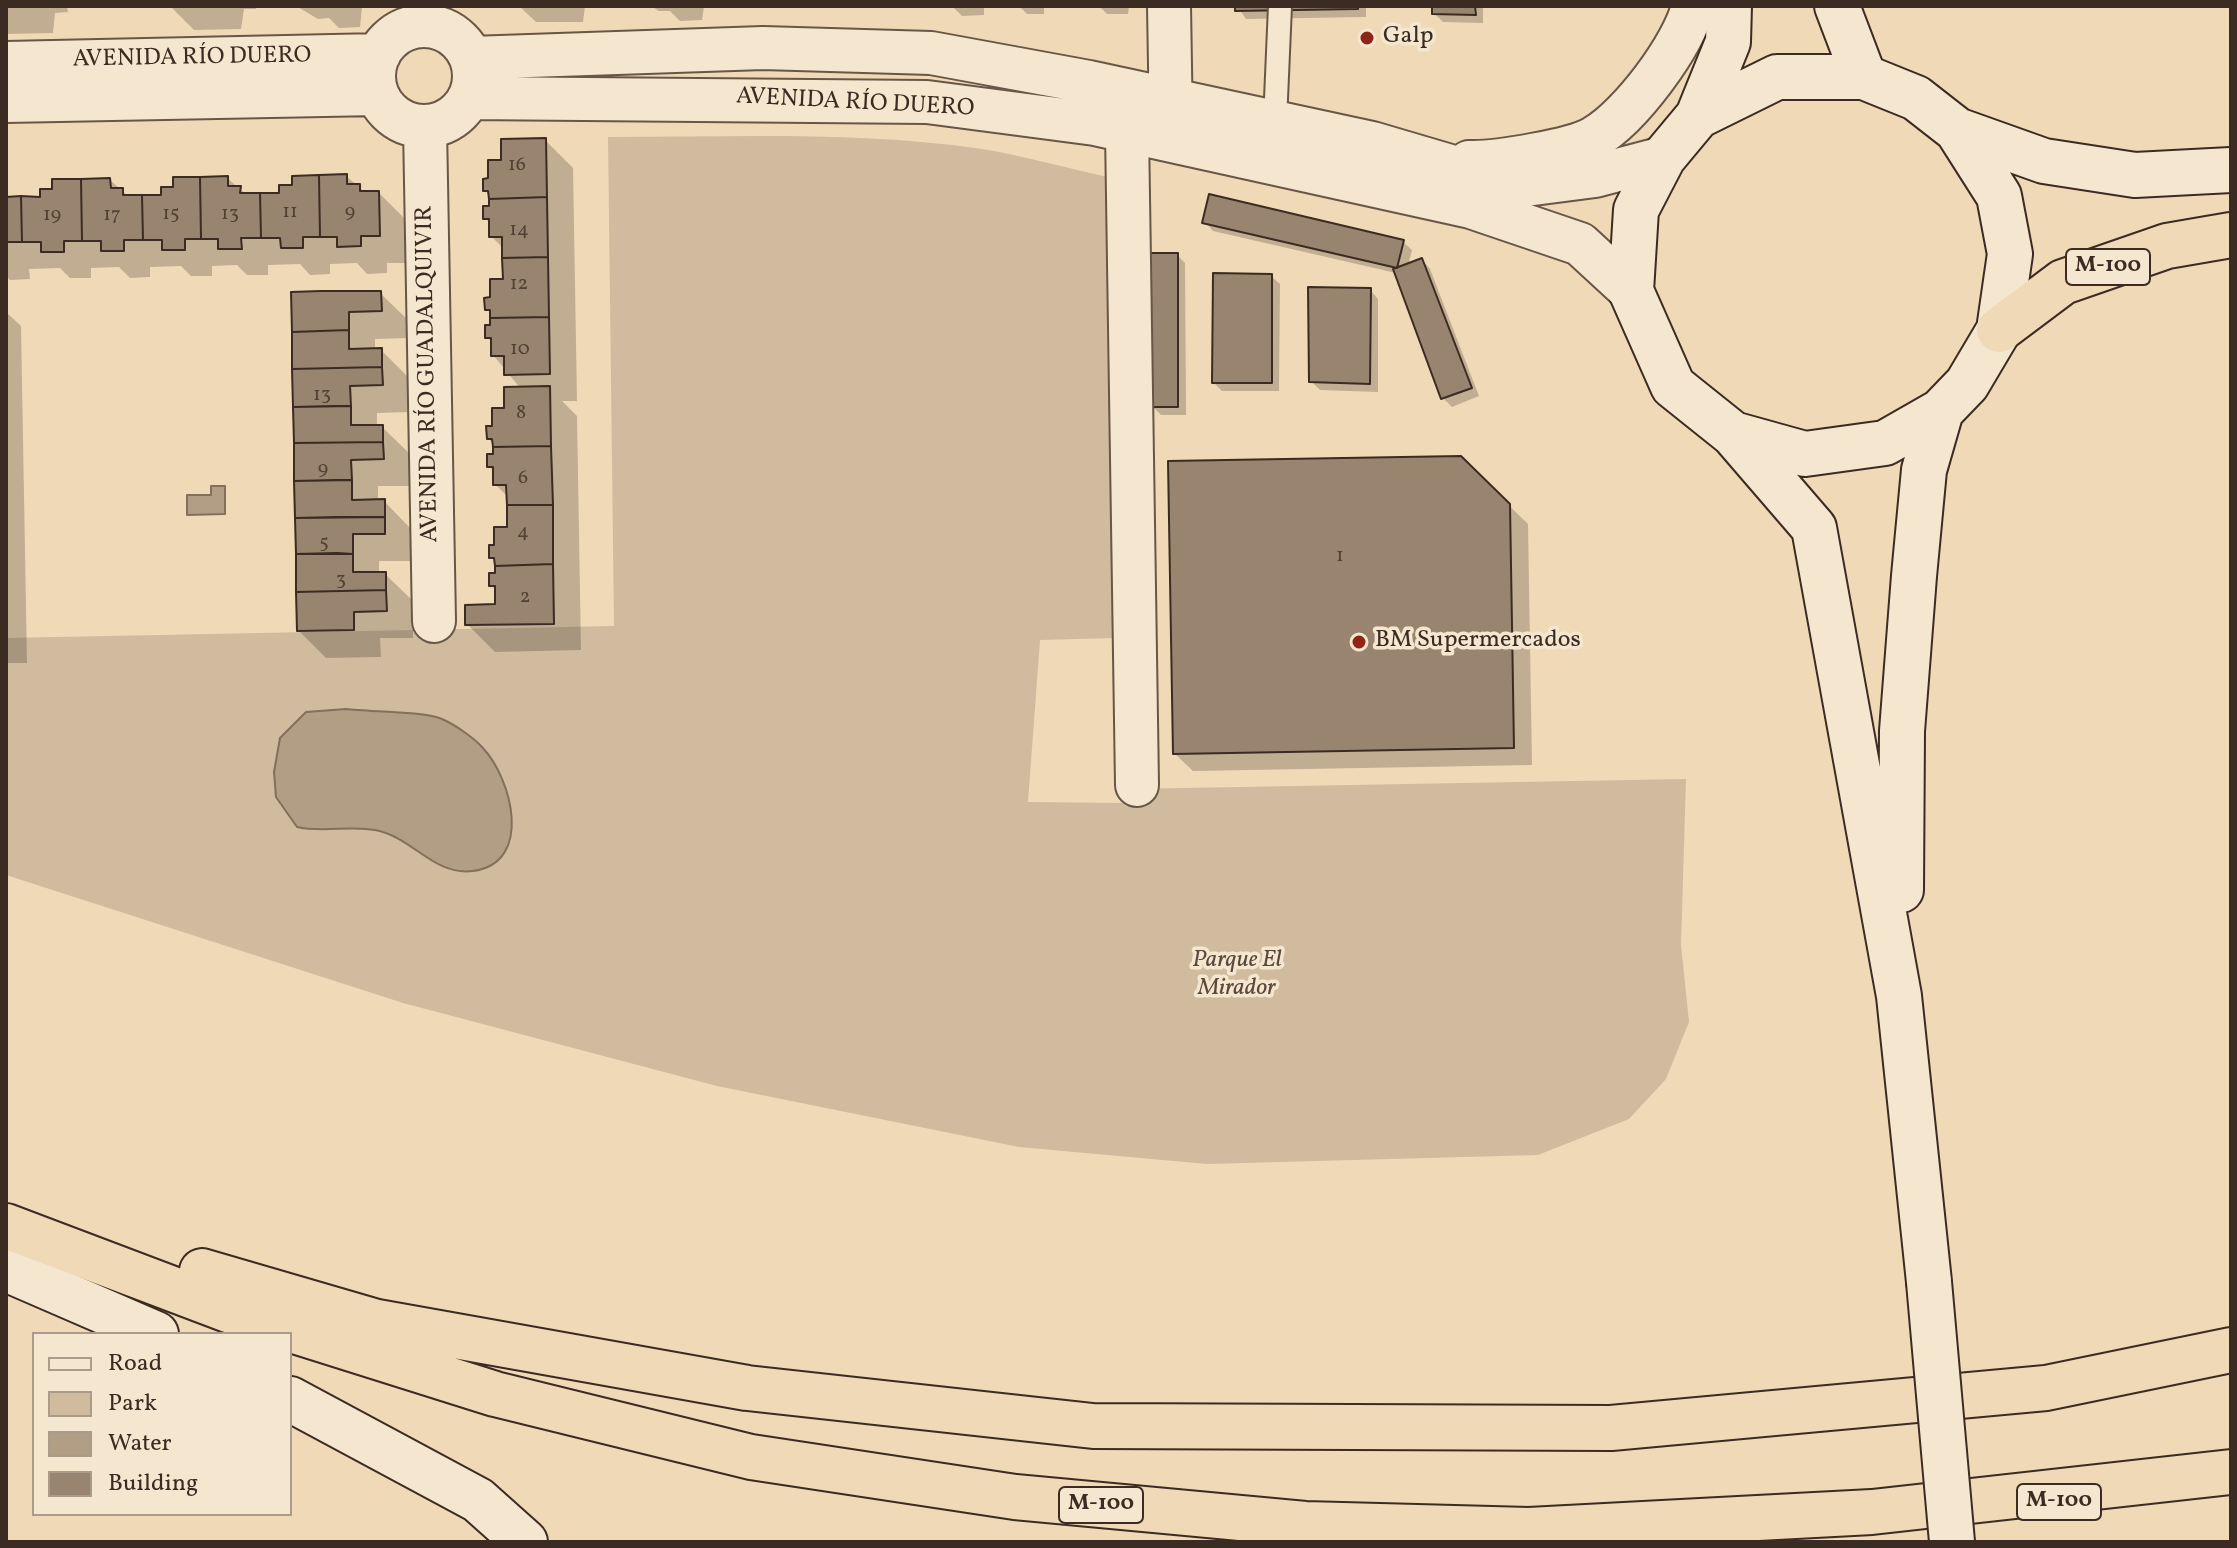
<!DOCTYPE html>
<html>
<head>
<meta charset="utf-8">
<style>
  body { margin:0 }
  #map { position:relative; width:2237px; height:1548px; overflow:hidden; background:#f0d9b7; font-family:Vollkorn,serif }
  canvas { display:block }
  .frame { position:absolute; inset:0; border:8px solid #3b2b22; pointer-events:none }
  .legend { position:absolute; left:32px; top:1332px; width:260px; height:184px; box-sizing:border-box; background:#f5e6d0; border:2px solid #ab9b8a; margin:0; padding:10px 14px; list-style:none; font-size:24px; color:#3b2b22 }
  .legend li { display:flex; align-items:center; gap:16px; height:40px }
  .legend b { width:40px; border:2px solid #ab9b8a }
</style>
</head>
<body>
<div id="map">
<canvas width="2237" height="1548"></canvas>
<div class="frame"></div>
<ul class="legend">
<li><b style="height:10px;background:#f5e6d0"></b>Road</li>
<li><b style="height:22px;background:#d1bb9e"></b>Park</li>
<li><b style="height:22px;background:#b29e84"></b>Water</li>
<li><b style="height:22px;background:#99856f"></b>Building</li>
</ul>
</div>
<script>
const context = document.querySelector('canvas').getContext('2d');
context.lineJoin = 'round';
function fillPath(path, color) { context.fillStyle = color; context.fill(path, 'evenodd'); }
function stroke(path, color, width, dash) { context.strokeStyle = color; context.lineWidth = width; context.lineCap = dash ? 'butt' : 'round'; context.setLineDash(dash || []); context.stroke(path); }
function write(font, color, halo, rows, align = 'center') {
  context.font = font + ' Vollkorn,serif'; context.lineWidth = 7; context.setLineDash([]); context.textBaseline = 'middle'; context.strokeStyle = halo; context.fillStyle = color; for (const [text, x, y, turn = 0] of rows) {
    context.save(); context.translate(x, y); context.rotate((+turn || 0) * Math.PI / 180); context.textAlign = isNaN(turn) ? turn : align; if (halo) context.strokeText(text, 0, 0); context.fillText(text, 0, 0); context.restore();
  }
}
fillPath(new Path2D(`
  M608,137c124,0 251,-6 374,12 42,7 84,19 126,28l8,461 -76,2 -12,162 98,1 1,-14 559,-10 -5,166 8,77 -23,57 -37,40 -91,36 -331,9 -188,-17 -302,-61 -314,-83 -397,-128v-237l608,-12z`), '#d1bb9e');
const water = new Path2D(`
  M211,486h14v28l-38,1v-20h24z
  M346,709c23,3 77,2 96,10 12,5 32,19 40,28 30,31 52,116 -9,124 -40,5 -60,-34 -98,-41 -25,-5 -52,3 -78,-3l-21,-30 -2,-25 6,-34 26,-26z`);
fillPath(water, '#b29e84');
stroke(water, '#82705d', 2);
fillPath(new Path2D(`
  M6,6h81l-20,1 1,5 -13,1 -2,20 -47,1z
  M170,6h86v3h-12l-3,20 -47,1z
  M296,6h79v1h-13l-2,20 -21,1 -10,-10 -11,1z
  M519,6h66l-2,16h-47z
  M651,6h53l-2,14 -22,1 -10,-10h-11z
  M952,6h32v9l-22,1z
  M1019,6h25v8h-17z
  M1099,6h30l-1,8h-21z
  M1237,6h129v11l-120,2z
  M1434,6h49v17l-40,-1 -9,-9z
  M545,140l28,28 4,233h-15l15,15 4,234 -86,2 -28,-28 30,-18v-15l-6,-6 6,-10v-12l-6,-6 18,-29v-30l-14,-14v-12l-6,-6 6,-10 -1,-12 -5,-5 32,-50 -28,-34v-12l-6,-6 5,-23 -5,-5 18,-28v-31l-14,-14v-12l-6,-6 6,-10 -1,-12 -5,-6 18,-28z
  M346,176l20,17h13l27,27 1,43h-20v10l-20,1 -10,-11 -27,1v10l-20,1 -10,-11 -32,1v10h-21l-10,-10 -25,1v10h-21l-10,-10 -31,1v10l-20,1 -11,-11 -28,1v10h-21l-10,-10 -31,1 1,10 -20,1 -4,-4v-80l36,3 68,-19 19,17 34,-1 64,-18 20,17 34,-1z
  M1205,222l198,20 9,8 -4,16 14,-6 8,9 49,127 -27,11 -9,-9 -47,-125 -183,-42z
  M1177,255l8,8 1,152h-25l-9,-9z
  M1271,276l9,8 -1,107h-57l-8,-8z
  M1370,290l8,9v93l-58,-2 -9,-9z
  M380,293l28,27v18l-33,1v11h6l28,28v34l-32,1v14h5l28,27 1,32h-33v15h6l27,28 1,32h-33v13h6l28,27v37h-33l1,19 -55,1 -28,-28 -5,-336z
  M6,312l15,14 6,337h-21z
  M1460,458l68,66 4,241 -339,6 -19,-18z`), '#0003');
const building = new Path2D(`
  M1235,6h123v3l-123,2z
  M1432,6h43l1,9 -44,-1z
  M546,138l1,59 -58,2 -1,-8h-5v-12l5,-1v-18h13v-21z
  M347,174v10h13v7h19l1,45h-19v10l-24,1v-10h-17l-1,-62z
  M319,175l1,62h-17v11h-22l-1,-10h-19l-1,-45h19v-8h13v-9z
  M228,176v10h13l-1,7h20l1,45h-20l1,11h-24v-10h-17l-1,-62z
  M173,177h27l1,62h-16v11h-23v-10h-19l-1,-45h19v-8h12z
  M110,178l1,10h12v7h19l1,45h-19v11h-23v-10h-19l-1,-62z
  M52,179h29l1,62h-18v11h-23v-10h-19l-1,-46 19,1v-8h12z
  M1209,194l195,46 -7,28 -195,-45z
  M21,196l1,46h-16v-45z
  M547,197l1,60 -46,1v-21h-13v-18h-6v-13h6v-7z
  M1150,253h28v154h-28z
  M548,257l1,60 -59,1v-8h-5l-1,-12 6,-1v-18h13l-1,-21z
  M1422,258l50,130 -31,11 -48,-130z
  M1213,273l59,1v109h-60z
  M1308,287l63,1 -1,96 -61,-2z
  M321,291h60l1,20 -33,1v18l-57,2 -1,-40z
  M549,317l1,57 -46,1v-19h-13v-18h-6v-13h5v-7z
  M349,330v19l33,-1v19l-90,2v-37z
  M382,367l1,18 -33,1 1,20 -58,1 -1,-38z
  M550,386l1,60 -58,1 -1,-8h-5l-1,-13h6v-18h12v-21z
  M334,406h17v19h32v17l-89,1 -1,-36z
  M383,442l1,17 -33,1 1,20 -58,1v-38z
  M551,446l2,59h-46l-1,-20h-13v-18h-6v-13h6v-7z
  M1461,456l49,48 4,244 -341,6 -5,-293z
  M336,480h16v20l33,-1v18l-90,1 -1,-37z
  M507,505h46v59l-58,2 -1,-8h-5v-13h5v-18h13z
  M336,517h49v17h-32v20h-57l-1,-36z
  M337,553l16,1v18h33v18l-90,2v-38z
  M553,564l1,60 -89,1v-20l30,-1v-18h-6v-13h6v-7z
  M386,590l1,21 -33,1v18l-57,1 -1,-39z`);
fillPath(building, '#99856f');
stroke(building, '#3b2b22', 2);
const lane = new Path2D(`
  M1275,122l5,-116`);
const street = new Path2D(`
  M1169,6l2,119
  M374 76a50 50 0 1 1 100 0a50 50 0 1 1-100 0Z
  M471,58l292,-10 168,5 158,29 283,61 146,43 77,-10 68,-18
  M6,63l373,-8
  M469,98l458,4 168,22 376,83 109,37 51,47
  M6,101l371,-7
  M425,127l9,494
  M1127,131l10,654
  M1469,162c25,1 105,-12 126,-25 35,-20 89,-92 98,-131`);
const secondary = new Path2D(`
  M1729,6l-1,36 -30,74 -35,42 -27,52 -5,81 42,95 60,48 81,94 85,468 30,286
  M1837,6l27,71
  M1698,116l79,-39h87l52,21 41,32 42,66 11,58 -11,76 -32,54 -26,27 -56,32 -80,11 -72,-20
  M1957,130l87,31 91,14 96,-5
  M1901,890l1,-159 12,-155 10,-106 17,-59
  M6,1269l150,65
  M290,1399l188,101 47,42`);
const highway = new Path2D(`
  M1999,330l64,-48 104,-36 64,-11
  M6,1226l222,84 267,84 256,63 264,40 290,27 224,6 343,-18 359,-40
  M202,1271l175,51 370,66 346,38 518,2 435,-40 185,-38`);
stroke(lane, '#685647', 26);
stroke(street, '#685647', 46);
stroke(secondary, '#3b2b22', 48);
stroke(highway, '#3b2b22', 48);
stroke(lane, '#f5e6d0', 22);
stroke(street, '#f5e6d0', 42);
stroke(secondary, '#f5e6d0', 44);
stroke(highway, '#f0d9b7', 44);
const secondaryBridge = new Path2D(`
  M1929,1282l23,260`);
stroke(secondaryBridge, '#3b2b22', 48, []);
stroke(secondaryBridge, '#f5e6d0', 44);
for (const [x, y, r, color] of [
  [1367,38,8,"#8f2418"],
  [1359,642,8,"#8f2418"]
]) { const dot = new Path2D(); dot.arc(x, y, r, 0, 2 * Math.PI); context.fillStyle = color; context.fill(dot); stroke(dot, '#f5e6d0', 3); }
write('20px', '#524235', null, [
  ["16",517,166],
  ["11",290,213],
  ["9",350,213],
  ["15",171,215],
  ["13",230,215],
  ["19",52,216],
  ["17",112,216],
  ["14",519,231],
  ["12",519,285],
  ["10",520,350],
  ["13",322,396],
  ["8",521,414],
  ["9",323,470],
  ["6",523,479],
  ["4",523,533],
  ["5",324,544],
  ["1",1340,557],
  ["3",341,581],
  ["2",525,598]
]);
for (const [x, y, w] of [
  [2108,267,84],
  [2059,1502,84],
  [1101,1505,84]
]) { const box = new Path2D(); box.roundRect(x - w / 2, y - 18, w, 36, 6); context.fillStyle = '#f5e6d0'; context.fill(box); stroke(box, '#3b2b22', 2); }
write('bold 22px', '#3b2b22', null, [
  ["M-100",2108,267],
  ["M-100",2059,1502],
  ["M-100",1101,1505]
]);
write('24px', '#3b2b22', '#f5e6d0', [
  ["Galp",1383,38],
  ["BM Supermercados",1375,642]
], 'left');
write('24px', '#3b2b22', '#f5e6d0', [
  ["AVENIDA RÍO DUERO",192,59,-1],
  ["AVENIDA RÍO DUERO",855,104,3],
  ["AVENIDA RÍO GUADALQUIVIR",429,374,-91]
]);
write('italic 24px', '#59483b', '#f5e6d0', [
  ["Parque El",1237,962],
  ["Mirador",1237,990]
]);
</script>
</body>
</html>
